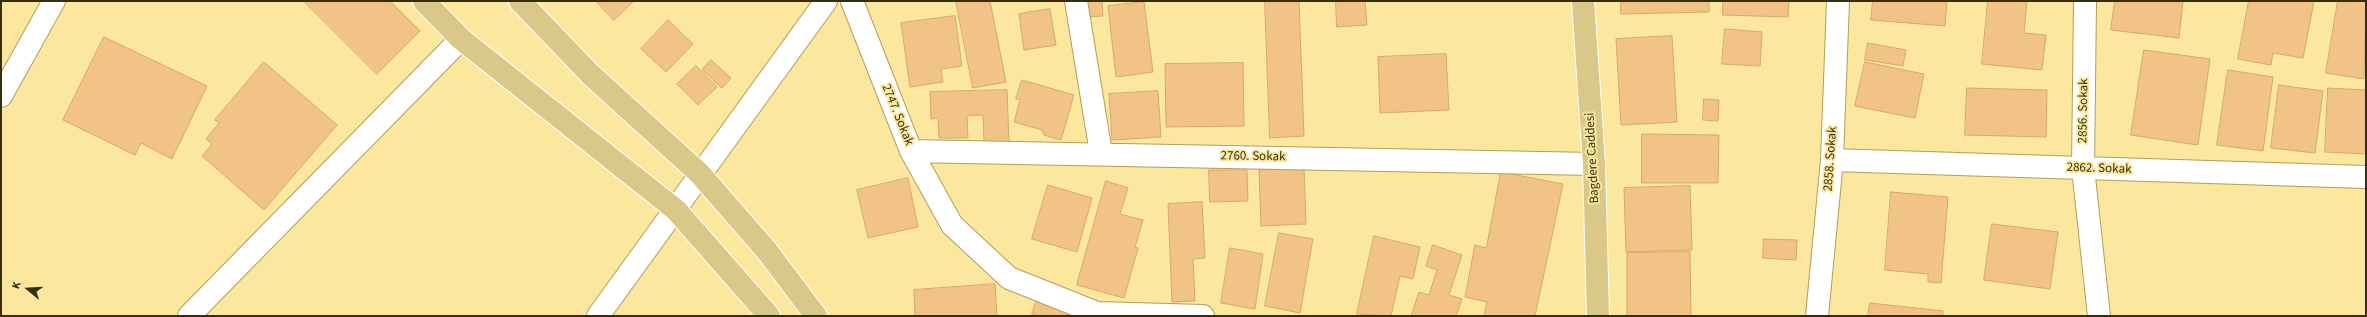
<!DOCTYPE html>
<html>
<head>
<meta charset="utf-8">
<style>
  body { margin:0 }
  #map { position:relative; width:2367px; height:317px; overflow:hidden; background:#fce79e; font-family:"Source Sans 3",sans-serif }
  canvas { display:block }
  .frame { position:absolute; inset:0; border:2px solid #352d0f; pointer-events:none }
  .north { position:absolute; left:8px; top:269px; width:40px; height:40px; -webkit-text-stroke:3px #fce79e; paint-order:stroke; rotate:288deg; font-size:11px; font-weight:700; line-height:16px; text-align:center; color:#352d0f }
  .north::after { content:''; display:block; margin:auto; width:14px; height:18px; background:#352d0f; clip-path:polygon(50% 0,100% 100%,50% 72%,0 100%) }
</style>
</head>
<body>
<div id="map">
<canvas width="2367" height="317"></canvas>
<div class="frame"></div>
<div class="north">K</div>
</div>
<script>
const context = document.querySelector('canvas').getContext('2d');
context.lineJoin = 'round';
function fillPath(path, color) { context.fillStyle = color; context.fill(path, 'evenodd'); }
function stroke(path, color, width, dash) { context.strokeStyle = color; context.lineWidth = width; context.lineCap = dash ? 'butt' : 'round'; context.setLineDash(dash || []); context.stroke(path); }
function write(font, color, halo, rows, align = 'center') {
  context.font = font + ' "Source Sans 3",sans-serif'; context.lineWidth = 4; context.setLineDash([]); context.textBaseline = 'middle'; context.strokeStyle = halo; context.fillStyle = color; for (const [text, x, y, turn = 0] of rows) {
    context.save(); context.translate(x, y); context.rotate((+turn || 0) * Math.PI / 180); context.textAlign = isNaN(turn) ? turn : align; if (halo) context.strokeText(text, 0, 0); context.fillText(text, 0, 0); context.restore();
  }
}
const building = new Path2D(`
  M304,1h86l30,30 -43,43z
  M596,1h38l-20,19z
  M956,1h34l16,81 -33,6z
  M1084,1h18l1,15 -18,1z
  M1265,1h34l5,135 -34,2z
  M1336,1h29l2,24 -30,2z
  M1621,1h88v11l-88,2z
  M1723,1h66l-1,16 -65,-2z
  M1873,1h74l-2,25 -74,-6z
  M1988,1h39l-3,32 22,2 -4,35 -60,-6z
  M2115,1h68l-4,37 -68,-8z
  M2249,1h65l-11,57 -30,-5 -2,12 -33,-6z
  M2338,1h28l-2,78 -38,-6z
  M1144,2l9,70 -37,5 -8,-71z
  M1050,9l6,36 -32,5 -5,-36z
  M955,16l7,50 -21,3 2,13 -33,5 -9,-64z
  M668,20l25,24 -27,28 -25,-23z
  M1725,29l37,3 -2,34 -38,-2z
  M1672,36l5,86 -56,3 -5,-86z
  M104,37l103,49 -35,73 -31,-16 -6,12 -72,-35z
  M1868,43l38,7 -3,16 -38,-6z
  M2144,50l66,9 -12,86 -67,-10z
  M1446,54l3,56 -69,3 -2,-56z
  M711,60l20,18 -9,10 -20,-18z
  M264,62l73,63 -73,85 -62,-54 10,-12 -6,-5 13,-16 -4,-3z
  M1865,62l59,12 -9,44 -60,-12z
  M1243,63l1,63 -78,1 -1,-63z
  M696,66l21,21 -19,18 -21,-21z
  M2228,70l45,7 -10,74 -46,-6z
  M1022,80l52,15 -13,45 -17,-5 -2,-5 -28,-8 6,-22 -4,-1z
  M2279,85l44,6 -8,62 -44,-5z
  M1967,88l80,2 -1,47 -81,-2z
  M2328,88l38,2v64l-41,-2z
  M1007,90l2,52 -25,1 -1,-28 -16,1 1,22h-29l-1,-20 -7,1 -1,-27z
  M1158,91l3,46 -49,3 -3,-46z
  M1704,99l15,1 -1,21 -15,-1z
  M1642,134l77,1 -1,48h-76z
  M1304,168l2,56 -45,2 -2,-56z
  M1209,170h38l1,31 -38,1z
  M1501,172l62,12 -28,132h3h-54l3,-14 -22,-5 10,-52 11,3z
  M908,178l10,49 -50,11 -11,-48z
  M1106,181l22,7 -8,26 23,6 -8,27 3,1 -14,50 -47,-13z
  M1048,185l44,13 -15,54 -45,-13z
  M1690,186l2,64 -66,2 -2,-64z
  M1891,192l57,5 -7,86 -13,-1v-8l-43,-4z
  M1202,202l3,56 -12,1 2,42 -23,1 -4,-98z
  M1992,224l66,8 -8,57 -66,-9z
  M1279,233l34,6 -13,74 -35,-7z
  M1374,236l46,11 -7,32 -13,-3 -9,40 -34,-2z
  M1764,239l33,1 -1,20 -33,-2z
  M1433,245l29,10 -13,40 13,4 -6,17h-45l8,-24 10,3 8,-25 -11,-4z
  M1230,248l33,6 -8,55 -34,-6z
  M1690,252l1,64h-64v-63z
  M995,284l2,32h-82l-1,-26z
  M1037,299l45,17 -50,-1z
  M1870,303l73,8v5h-75z`);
fillPath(building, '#f1c386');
stroke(building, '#d5a86c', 1);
const minor = new Path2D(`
  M852,1l59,150 41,74 57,53 88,35 106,3
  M1076,1l25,152
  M2085,1l-2,167 16,148
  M1,96l53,-95
  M911,151l683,13
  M1832,160l534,17
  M189,316l272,-277
  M598,316l228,-315
  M1817,316l15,-156 6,-159`);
const major = new Path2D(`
  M424,1l37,38 215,171 93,106
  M520,1l70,73 110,100 67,77 49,65
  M1583,1l11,163 4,152`);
stroke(minor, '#b39e58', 24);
stroke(major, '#fff', 24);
stroke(minor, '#fff', 22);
stroke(major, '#dac889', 22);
write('13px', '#352d0f', '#fce79e', [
  ["2856. Sokak",2084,111,-89],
  ["2747. Sokak",897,115,68],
  ["2760. Sokak",1253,157,1],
  ["Bagdere Caddesi",1593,158,-93],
  ["2858. Sokak",1831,159,-86],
  ["2862. Sokak",2099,169,2]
]);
</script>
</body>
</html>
